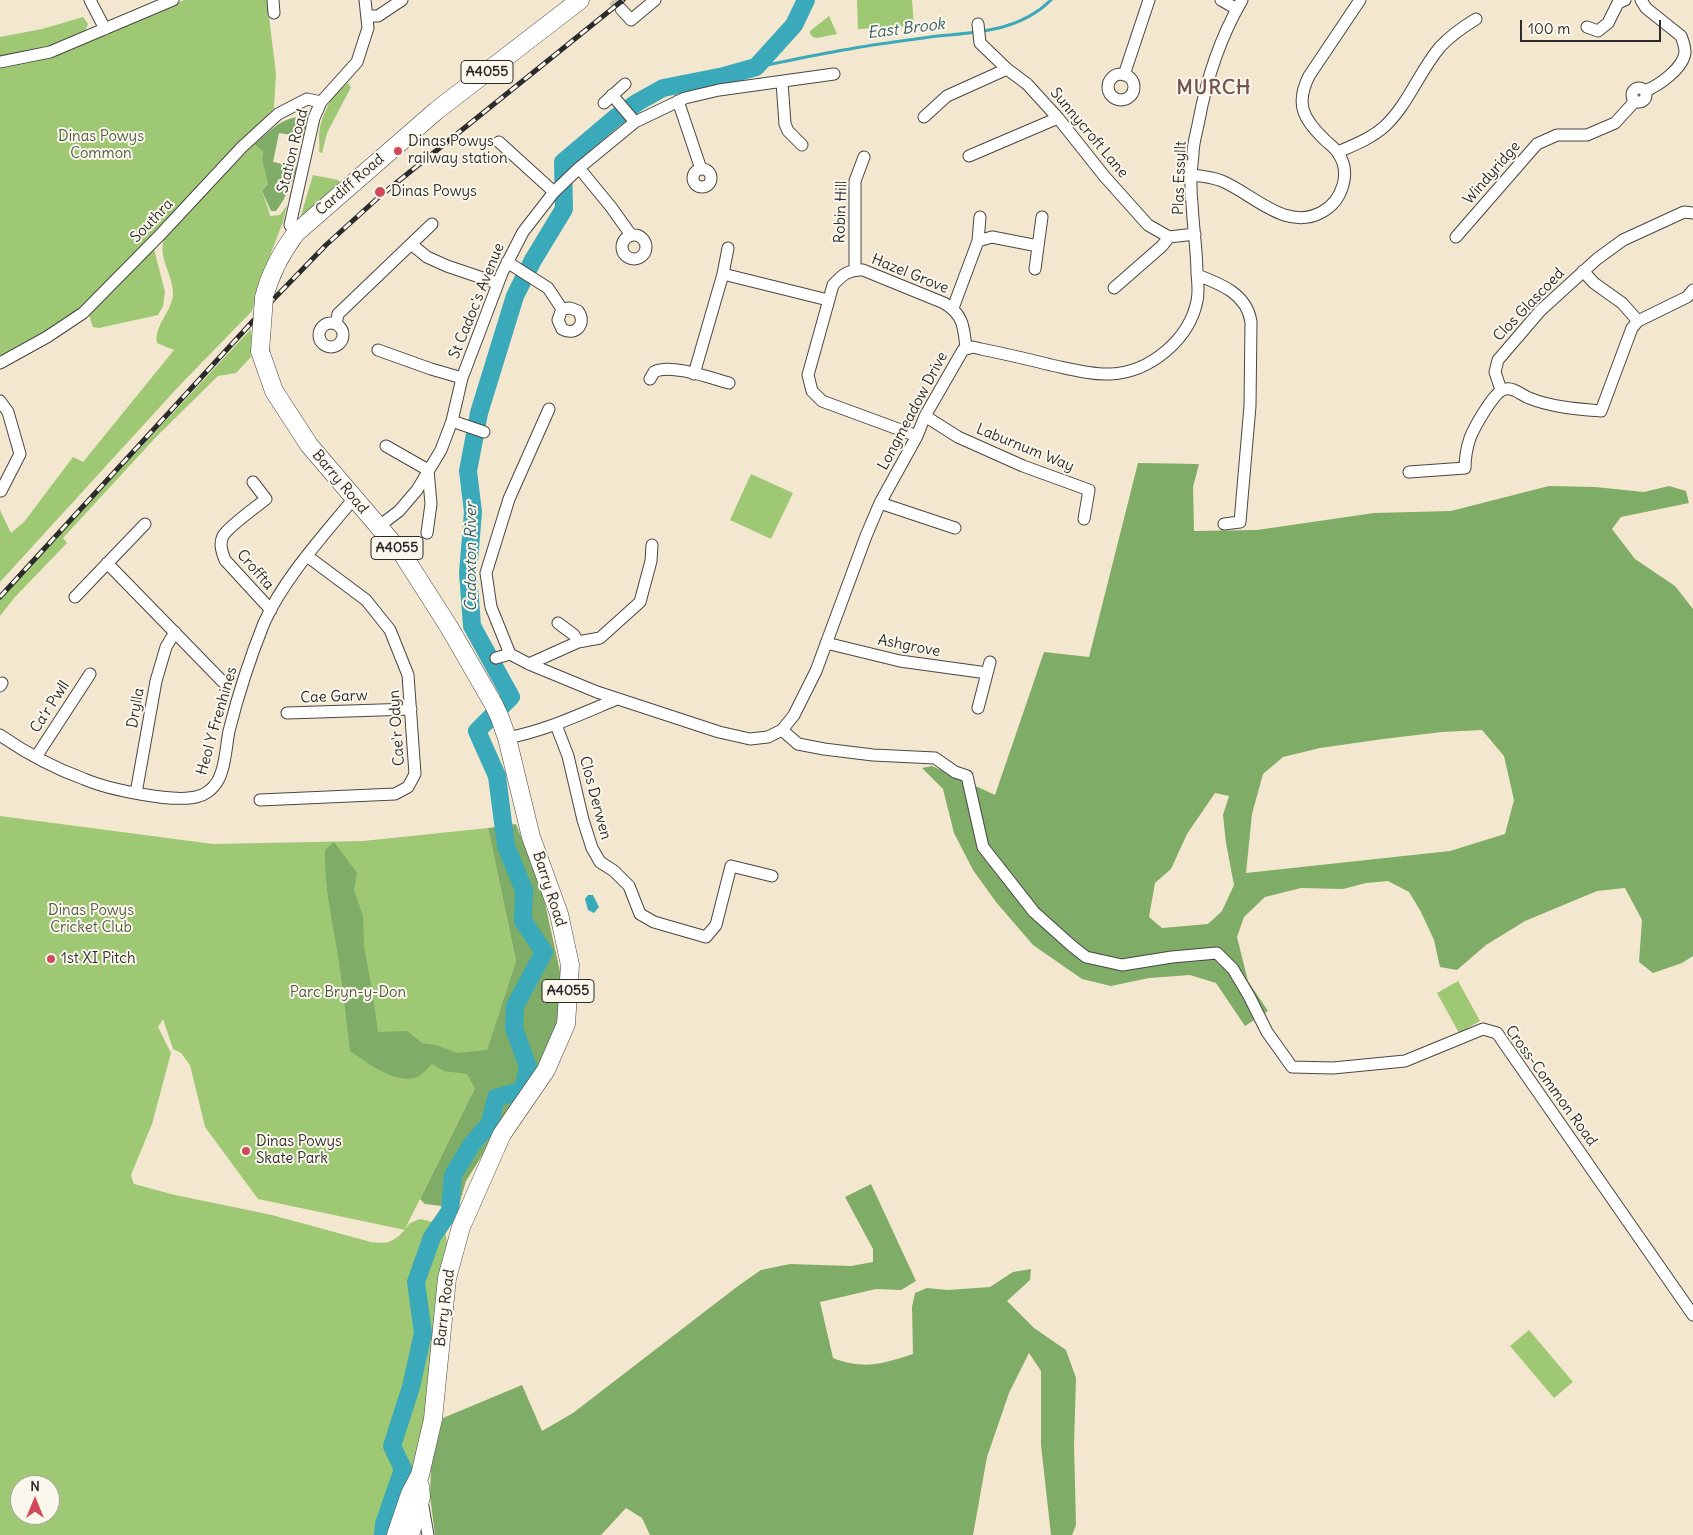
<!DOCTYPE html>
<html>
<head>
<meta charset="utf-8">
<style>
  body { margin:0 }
  #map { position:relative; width:1693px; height:1535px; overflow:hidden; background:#f4e7d0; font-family:Delius,sans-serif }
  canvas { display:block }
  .north { position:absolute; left:10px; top:1475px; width:50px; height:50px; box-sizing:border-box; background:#fbf7ec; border:1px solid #a8a59f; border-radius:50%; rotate:0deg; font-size:14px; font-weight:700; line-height:20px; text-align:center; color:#2b2b2b }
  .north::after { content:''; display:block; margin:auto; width:18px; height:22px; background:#d1495b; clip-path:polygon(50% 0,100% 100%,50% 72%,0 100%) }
  .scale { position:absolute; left:1520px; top:20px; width:141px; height:22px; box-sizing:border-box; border:2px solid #2b2b2b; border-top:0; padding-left:6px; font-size:15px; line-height:18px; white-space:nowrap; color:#2b2b2b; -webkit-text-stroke:4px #fbf7ec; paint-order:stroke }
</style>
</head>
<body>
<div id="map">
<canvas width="1693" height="1535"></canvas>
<div class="north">N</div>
<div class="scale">100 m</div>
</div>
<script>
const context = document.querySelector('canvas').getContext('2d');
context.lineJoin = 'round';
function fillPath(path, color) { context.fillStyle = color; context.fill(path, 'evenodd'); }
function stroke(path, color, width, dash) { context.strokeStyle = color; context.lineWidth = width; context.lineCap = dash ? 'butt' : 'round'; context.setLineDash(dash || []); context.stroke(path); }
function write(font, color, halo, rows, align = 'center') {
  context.font = font + ' Delius,sans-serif'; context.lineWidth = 4; context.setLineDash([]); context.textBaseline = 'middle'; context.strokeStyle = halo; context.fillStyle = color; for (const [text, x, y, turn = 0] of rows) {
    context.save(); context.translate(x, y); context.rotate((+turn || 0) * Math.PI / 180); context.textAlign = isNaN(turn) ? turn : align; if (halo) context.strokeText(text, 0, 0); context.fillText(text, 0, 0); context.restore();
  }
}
fillPath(new Path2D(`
  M184,0h83l9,74 -2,34 -149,158 -51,50 -74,40v-290l50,-9 58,-23z
  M857,0h55l2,26 -56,3z
  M829,16l8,18 -20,4 -4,-1 -3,-3v-3z
  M83,17l5,7 -4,10c-26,12 -55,23 -84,21v-18l42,-8z
  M348,83l3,4 -2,4 -22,42 -5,20 -3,-1c1,-6 0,-11 0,-16 1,-18 13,-45 29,-53z
  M255,143l8,9 -1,8 6,24 -6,7 7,20 1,5 10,-1 7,-10 -4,17 -19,49 -12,40 -72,74 -180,197v-72l11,23 13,-11 49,-65 10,5 91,-112 -17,-7c-3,-18 14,-30 16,-48 1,-20 -17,-38 -8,-59z
  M313,175l25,5 2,3 -37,33 -2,-1z
  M154,249l11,43 -2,14 -5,9 -59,13 -6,-1 -4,-12z
  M251,329l2,23 -2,5 -15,16 -18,3 -61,60 -94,102 4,5 -52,54 -15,19v-17l10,-11z
  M751,474l42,19 -22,46 -41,-19z
  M0,816l213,28 150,-3 125,-13 28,133 -41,127 -70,141 5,-6 10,-4 17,4 8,7 2,12 -20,178 -34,115h-393zM163,1019l10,30 8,4 9,12 15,62 53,72 147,31c-13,13 -17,14 -34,12l-99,-27 -97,-20 -41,-11 -3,-9 21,-51 19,-71 -13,-26zM20,1485h30v30h-30z
  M1458,981l22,40 -21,12 -22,-40z
  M1529,1330l44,52 -19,16 -44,-52z`), '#9fc874');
fillPath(new Path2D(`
  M298,117h10l-4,20 -25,-4 -6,29 24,5c-5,16 -11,31 -21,44h-5l-9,-20 6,-7 -6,-24 1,-8 -8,-8c14,-12 25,-25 43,-27z
  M1138,463l61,1 -6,23 1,44 63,-1 117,-17 77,-2 98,-25 46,1 49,5 25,-6 17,5 3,12 -68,14 -9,12 23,30 40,27 18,23v347l-11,7 -29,10 -14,-11 3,-42 -17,-32 -28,3 -72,30 -39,24 -29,25 -17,-3 -6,-27 -13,-28 -12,-20 -21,-11 -22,2 -23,6 -42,-1 -36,9 -21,20 -7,20 11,44 20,30 -23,15 -29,-43 -26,-8 -41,3 -38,8 -29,-7 -49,-34 -37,-43 -23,-32 -19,-37 -11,-44 -21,-21 10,-2 63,29 49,-143 45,5zM1482,730l22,26 10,44 -9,34 -55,17 -204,22 6,-59 11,-40 20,-17 37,-9 63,-9 59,-7zM1215,793l14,3 -6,19 3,28 8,42 -12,26 -14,13 -46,4 -13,-11 6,-34 16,-14 16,-35z
  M516,824l26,66 21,95 -11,65 -43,63 -43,68 -8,27 -33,-4 -5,-5 55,-111 -8,-14 -23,-3 -12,-7c-4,4 -10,11 -15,13 -21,8 -51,-15 -67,-26 -4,-32 -7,-64 -12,-95 -6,-36 -14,-71 -13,-106l9,-8 23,31 -3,17 9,26 1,30 9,50 5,36 29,-1 15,12 14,2 21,8 30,-3 29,-89 -28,-133z
  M871,1184l45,97 -15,9 -25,-1 -56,13 13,56c31,12 49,6 80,-4l-1,-47 3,-14 12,-5 21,2 42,-3 23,-15 18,-3 -1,11 -23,21 27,27 32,22 10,28 -2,66 2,81 -4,10h-21l-10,-90v-74l-12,-18 -20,40 -22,64 -14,78h-323l-8,-17 -16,-10 -25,27h-166l-5,-39 1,-29 12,-49 79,-33 20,46 31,-18 165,-127 23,-16 29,-6 61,2 22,-4v-13l-28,-52z`), '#7fac66');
fillPath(new Path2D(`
  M588,895h5l6,12 -5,6 -6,-3 -3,-11z`), '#3aa9b9');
stroke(new Path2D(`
  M756,67c32,-6 63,-13 94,-18 27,-5 53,-8 80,-12 43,-5 88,-4 121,-37`), '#3aa9b9', 3);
stroke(new Path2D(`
  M383,1535l1,-11 19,-55 -11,-23 19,-59 12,-54 -7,-51 16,-45 18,-26 3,-36 19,-31 18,-21 6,-25 27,-8 5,-23 -14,-39 1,-22 29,-54 -21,-31 1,-31 -18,-44 -9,-70 -20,-45 34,-34 -39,-71 -4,-53 5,-61 -5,-41 11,-58 36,-117 18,-36 31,-51 -1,-47 52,-44 23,-16 25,-14 61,-12 32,-9 38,-42 12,-25`), '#3aa9b9', 18);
stroke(new Path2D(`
  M613,0l8,9`), '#ccc1af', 11, [11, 5.5]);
const street = new Path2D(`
  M90,0l15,29
  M273,0l1,13
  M1221,0l16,9
  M1641,0l5,8 35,28c2,5 4,10 4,16 -1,16 -27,34 -40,39
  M621,9l10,11 24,-20
  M368,16h10l24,-16
  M978,24l2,19 27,26 20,15 31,34 47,59 43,48 21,12 26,-3
  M1587,27l11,4 10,-8 10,-20 7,-3
  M0,62l50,-10 123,-52
  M1108 87a13 13 0 1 1 26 0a13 13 0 1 1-26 0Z
  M1124,75l25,-75
  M782,82l3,42 3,7 14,14
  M1632 95a7 7 0 1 1 14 0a7 7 0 1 1-14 0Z
  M612,95l23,27
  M678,101l23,68
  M604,103l21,-19
  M924,117l23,-21 60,-27
  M499,142l55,50
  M1338,152c16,-7 34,-14 47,-26 24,-23 34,-54 55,-79 10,-11 23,-20 36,-28
  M969,156l89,-38
  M579,168l32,39 20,28
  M693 178a9 9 0 1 1 18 0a9 9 0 1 1-18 0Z
  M1192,175c10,1 20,2 30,6 31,13 64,51 100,31 20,-11 30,-39 16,-59 -3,-5 -9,-9 -13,-13 -22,-21 -30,-36 -16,-64l51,-76
  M296,233l-6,-8 24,-107 7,-16 36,-40 11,-34 -3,-28
  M622 247a12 12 0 1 1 24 0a12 12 0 1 1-24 0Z
  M1456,237l81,-93 20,-9h30l28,-12 20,-22
  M978,241l2,-24
  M411,244l16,13 20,9 50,17
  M507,262l41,26 14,21
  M855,269v-88l9,-24
  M1035,269l7,-52
  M1583,271l11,12 28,20 16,18
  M723,274l5,-26
  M1197,275c24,9 50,19 54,47l-1,84 -10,116 -16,2
  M1114,288l48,-42 7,-9
  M570,308l8,3c9,12 -2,26 -16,18l-4,-9 4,-11z
  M953,308l25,-67 14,-4 46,9
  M319 335a12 12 0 1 1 24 0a12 12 0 1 1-24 0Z
  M336,324l2,-10 94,-90
  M378,350l53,19 31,9
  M0,363l47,-26 36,-24 76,-77 83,-89 36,-33 29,-15 14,3
  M694,374l29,-100 105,26
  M650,379l4,-7c15,-9 57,6 75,11
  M1501,390l-6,-18 3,-12 42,-49 57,-52 26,-19 61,-28 9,1
  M0,401l8,11 12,42 -19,37
  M925,416l33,21 65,29 66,24 -5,29
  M452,421l32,11
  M917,436l-95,-35 -10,-10 -4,-16 25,-90c9,-10 16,-16 30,-15l81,33c19,11 20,24 22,45
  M386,446l42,24 3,34 -4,29
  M1409,472l56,-4c0,-9 2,-21 5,-30 4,-10 24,-47 35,-49 9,-2 16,6 24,9 22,9 48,11 72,13l31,-83 6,-7 49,-24 6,-7
  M253,482l13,17c-10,8 -38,28 -43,37 -4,8 -1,16 2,24l46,50
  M880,503l75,25
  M378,527l21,-16 18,-21 24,-40 11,-29 10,-43 40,-105 21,-41 31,-40 25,-24 56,-46 50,-24 34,-8 115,-16
  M107,563l116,119
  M75,597l70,-73
  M558,623l16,12 4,7
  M826,643l74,18 87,12
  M510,654l-19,-47 -5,-34 23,-74 40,-90
  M496,658l14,-4 19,10 68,28 122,40 31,7 18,-2 14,-7 12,-15 22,-44 50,-135 14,-33 37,-67 8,-20 38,-66 10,-3 8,2c24,5 47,10 70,16 19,4 40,10 60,9 39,-2 78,-34 86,-73 2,-9 1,-18 0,-27 0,-24 -4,-47 -5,-71 -2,-16 -1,-33 1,-49 0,-11 4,-23 6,-34 8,-43 21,-82 43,-120
  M529,664l49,-22 22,-4 40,-36 11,-41 1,-16
  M0,686l2,-3
  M978,708l12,-46
  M287,713l124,-4
  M556,725l12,31 15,64 9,28 8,14 14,9 15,15 11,28 14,8 52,15 10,-12 15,-59 41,10
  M782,730l16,14 26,5 49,6 62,3 20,14 12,4 16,71 51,65 38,34 14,11 36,8 50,-8 45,-4 16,16 16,27 18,36 25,35 41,1 72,-7 78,-32 14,4 196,282
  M0,735c26,18 54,33 84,44 23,10 92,25 115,17 5,-1 12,-6 15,-10 11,-11 12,-40 15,-55 9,-36 21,-73 35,-108 20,-45 60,-88 91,-126
  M507,738c38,-7 74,-24 110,-39
  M36,757l54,-83
  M136,793l20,-112 10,-34 9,-15
  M260,800l135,-6 13,-7 7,-13 -7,-99 -18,-45 -24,-30 -59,-44
  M422,1501l6,34`);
const primary = new Path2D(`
  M264,298c6,-25 17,-45 32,-65l140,-122 144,-111
  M260,351l14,40 35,54 94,110 46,72 45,78 6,13 7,20 24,99 28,77 11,51 -4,59 -20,46 -44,64 -41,93 -14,51 -14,141 -13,56 -10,19 -14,41
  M410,1535l11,-38 -1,-11`);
stroke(street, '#494744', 13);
stroke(primary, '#494744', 19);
stroke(street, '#fff', 11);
stroke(primary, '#fff', 18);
const rail = new Path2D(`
  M0,597l264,-288 62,-64 54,-49 243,-196`);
stroke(rail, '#2b2b2b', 5);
stroke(rail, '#fbf7ec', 3, [9]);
const primaryBridge = new Path2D(`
  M260,351l4,-53`);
stroke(primaryBridge, '#494744', 19, []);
stroke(primaryBridge, '#fff', 18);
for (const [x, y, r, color] of [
  [398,151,5,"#d1495b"],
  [380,192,6,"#d1495b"],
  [51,959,5,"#d1495b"],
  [246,1151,5,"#d1495b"]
]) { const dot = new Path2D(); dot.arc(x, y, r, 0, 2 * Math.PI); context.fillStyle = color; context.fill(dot); stroke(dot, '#fbf7ec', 2); }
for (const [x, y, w] of [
  [487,72,52],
  [397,548,52],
  [568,991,52]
]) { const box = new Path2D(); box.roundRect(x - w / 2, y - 11.5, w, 23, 4); context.fillStyle = '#fbf7ec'; context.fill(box); stroke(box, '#2b2b2b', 1); }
write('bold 14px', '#2b2b2b', null, [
  ["A4055",487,72],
  ["A4055",397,548],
  ["A4055",568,991]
]);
write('15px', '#2b2b2b', '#fbf7ec', [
  ["Sunnycroft Lane",1089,133,50],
  ["Station Road",293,151,-76],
  ["Windyridge",1492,173,-49],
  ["Plas Essyllt",1180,178,-88],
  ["Cardiff Road",350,185,-41],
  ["Robin Hill",841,212,-88],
  ["Southra",152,221,-46],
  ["Hazel Grove",910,274,22],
  ["St Cadoc's Avenue",477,301,-68],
  ["Clos Glascoed",1529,305,-46],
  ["Longmeadow Drive",913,411,-62],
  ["Laburnum Way",1025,448,22],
  ["Barry Road",340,482,50],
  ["Croffta",255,570,49],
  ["Ashgrove",909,646,11],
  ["Cae Garw",334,697,-2],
  ["Ca'r Pwll",50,707,-57],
  ["Drylla",136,708,-80],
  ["Heol Y Frenhines",217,721,-74],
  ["Cae'r Odyn",397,728,-94],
  ["Clos Derwen",595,798,75],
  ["Barry Road",549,889,72],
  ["Cross-Common Road",1551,1086,54],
  ["Barry Road",445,1308,-83]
]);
write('15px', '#4e5a41', '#fbf7ec', [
  ["Dinas Powys",101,137],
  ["Common",101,154],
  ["Dinas Powys",91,911],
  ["Cricket Club",91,928],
  ["Parc Bryn-y-Don",348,993]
]);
write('15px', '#2b2b2b', '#fbf7ec', [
  ["Dinas Powys",408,142],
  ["railway station",408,159],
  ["Dinas Powys",391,192],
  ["1st XI Pitch",61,959],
  ["Dinas Powys",256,1142],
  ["Skate Park",256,1159]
], 'left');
write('italic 16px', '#315d64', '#fbf7ec', [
  ["East Brook",906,29,-7],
  ["Cadoxton River",471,557,-90]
]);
context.letterSpacing = '1px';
write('bold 20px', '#735554', '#fbf7ec', [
  ["MURCH",1214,88]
]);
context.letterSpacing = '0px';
</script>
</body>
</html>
